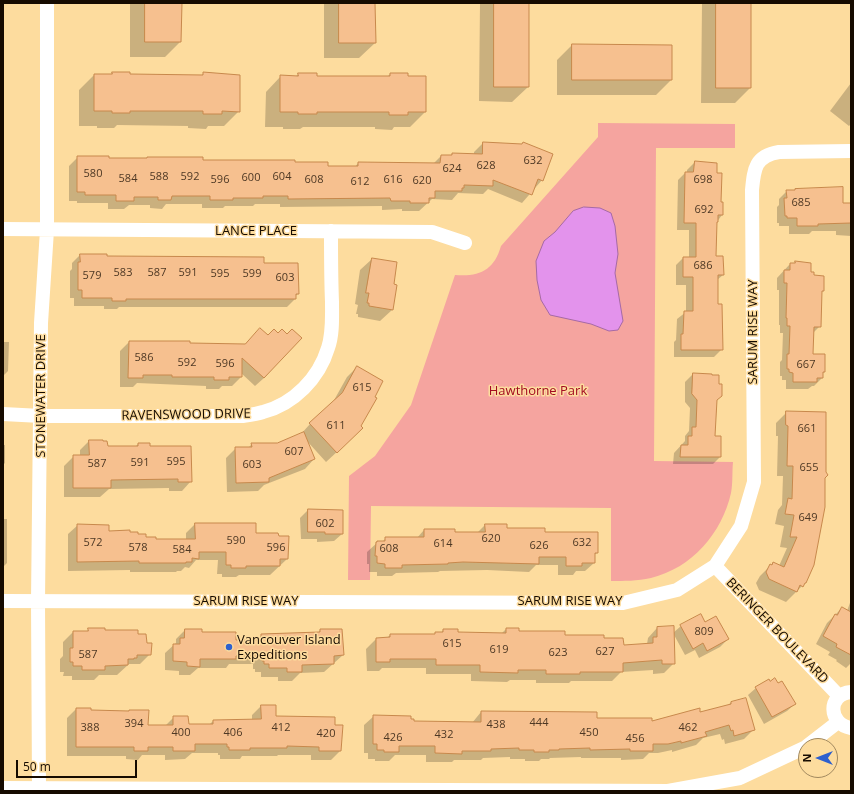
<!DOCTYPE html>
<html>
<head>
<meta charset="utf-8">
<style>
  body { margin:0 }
  #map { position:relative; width:854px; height:794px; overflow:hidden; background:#fddc9e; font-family:"Open Sans",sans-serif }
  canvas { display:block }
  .frame { position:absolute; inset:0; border:4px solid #160b00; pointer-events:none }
  .north { position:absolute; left:798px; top:738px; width:40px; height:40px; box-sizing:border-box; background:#fddc9e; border:1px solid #a1885f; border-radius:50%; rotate:270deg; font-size:11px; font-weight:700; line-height:16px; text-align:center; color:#160b00 }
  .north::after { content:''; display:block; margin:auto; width:14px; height:18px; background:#2e60ce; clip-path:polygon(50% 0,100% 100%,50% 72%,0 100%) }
  .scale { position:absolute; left:16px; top:760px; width:121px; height:18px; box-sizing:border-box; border:2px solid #160b00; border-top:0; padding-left:5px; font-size:12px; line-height:14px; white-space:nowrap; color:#160b00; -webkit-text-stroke:3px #fddc9e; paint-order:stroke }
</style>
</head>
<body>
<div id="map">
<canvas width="854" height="794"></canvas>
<div class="frame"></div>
<div class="north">N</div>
<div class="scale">50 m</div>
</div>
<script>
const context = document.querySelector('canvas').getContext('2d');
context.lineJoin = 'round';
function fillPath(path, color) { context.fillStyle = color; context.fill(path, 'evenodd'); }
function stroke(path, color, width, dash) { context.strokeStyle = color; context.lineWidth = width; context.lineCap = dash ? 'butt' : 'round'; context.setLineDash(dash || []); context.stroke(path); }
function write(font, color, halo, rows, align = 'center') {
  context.font = font + ' "Open Sans",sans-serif'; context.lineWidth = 3; context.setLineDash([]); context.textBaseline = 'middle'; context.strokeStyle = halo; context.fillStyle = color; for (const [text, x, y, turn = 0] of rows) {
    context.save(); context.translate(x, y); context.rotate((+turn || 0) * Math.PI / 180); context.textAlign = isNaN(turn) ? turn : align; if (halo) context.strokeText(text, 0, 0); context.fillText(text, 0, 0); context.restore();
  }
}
fillPath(new Path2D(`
  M598,123l137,1v24h-79l-2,313 79,1c-1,10 0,21 -2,31 -9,40 -39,75 -80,85 -14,3 -27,3 -40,3v-73l-240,-2 -1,74h-22l1,-104 26,-20 36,-51 44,-130c25,2 39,-5 46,-29l97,-109z`), '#f5a49f');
const water = new Path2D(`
  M584,207l16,1 11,5 4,13 3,28 -3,19 8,48 -5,9 -9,1 -18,-7 -41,-9 -9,-15 -4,-20 -1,-19 8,-20 11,-9 18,-21z`);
fillPath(water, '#e393ec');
stroke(water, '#a66aa5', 1);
fillPath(new Path2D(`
  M130,3h50v39l-15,15h-35z
  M324,3h51v40l-16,15h-35z
  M480,3h48v84l-16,15 -33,-1z
  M702,3h48v85l-15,15h-34z
  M572,45l99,1v34l-15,15h-99v-35z
  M112,73l17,2 72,1 3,-3 35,38 -15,15h-16l-2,3 -18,-1v-2l-71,-1 -3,3h-17v-2h-18v-36l15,-15h16z
  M299,74l17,3h71l3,-3h17v3h18v35l-15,15h-16l-2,3 -17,-1v-2h-72l-3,2h-17v-2h-18l1,-35 15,-16h15z
  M851,83v41l-2,2 -19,-15z
  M483,143l59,37 -20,23 -34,-14 -5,5 -25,-1 -6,7 -20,-1 -13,12h-17v-2l-20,1v-4l-102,1v-3h-25l-2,2h-28l-2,2h-21v-4h-36l-4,5 -12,-1v-3h-21l-5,4h-16v-6h-31v-2h-8v-35l9,-9 30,2 186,4 33,4h28l3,-4 75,1 8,-8h9l2,-2h22v-2z
  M695,162l21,12 6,41 -6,8 -1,34 8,18 -6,5v25l5,44 -8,8h-40v-15l2,-2 1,-21 9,-7v-27h-10v-20l7,-7h6v-28h-12l1,-50 7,-7h2v-3z
  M787,191l55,13 9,1v31l-15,-1v-4h-24l-3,3h-20v-8h-10v-3h-2v-16l2,-2v-6z
  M80,255l183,9 35,30 -3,2v3l-8,8h-168l-2,2h-13v-3h-30v-8h-4v-27l2,-2v-6z
  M372,259l20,26 4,1 -4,24 -12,11 -22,-4v-3h-2l2,-9 -3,-1 5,-34z
  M795,262l15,11 13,18 -2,1 -1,34 -8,8v21l12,17 -2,2v4l-8,8h-2l-4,3h-22v-9h-4v-4h-2v-14l2,-2 1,-27h-3v-8h-1v-35h-2v-12l13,-14h4z
  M3,342h6l-1,29 -5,5z
  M129,342l116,3 19,33 -9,8 -14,-13v4l-9,9h-10l-3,3h-13v-3l-69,-3 -4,4h-13v-36z
  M357,367l-5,71 -26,24 -19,-21 7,18 -9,10 -41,16 -6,6 -31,1 -1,-34 10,-10h12l4,-4h25l24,-10 9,-10 23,-22 14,-25z
  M693,374l23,27 -2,36 6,20 -7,7h-40l1,-11 11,-12v-5l4,-5 1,-23 -5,-6v-20z
  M787,412l37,66 -22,108 -16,16 -27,-12 -3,-7 4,-7 11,-11 2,-1 6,2 8,-18 -7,-1 4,-21 -9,-2 3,-14 4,-5 1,-29h-6l1,-40h-2v-13z
  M89,441l18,6h28l3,-3h11v3l42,34 -9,10h-13v-3l-60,1 -9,8h-36v-31l10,-10h6v-6z
  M3,445h2v18l-2,2z
  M308,510l34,1v23l-8,7 -17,1v-3h-16l-1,-21z
  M3,519h4v44l-4,4z
  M195,524l83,13h10l-1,22 -17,16h-31l-3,2h-14v-3h-5l1,-14h-22l-7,8 -4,-1 -4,4h-4l-1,1h-46v-2l-62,1v-37l10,-9 30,7 21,1 26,7h31v-7z
  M485,525l21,4 38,4 53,20 -3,2v8l-9,8h-9l-3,4h-15v-10h-22l-7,7 -42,-2 -47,1 -2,1 -42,1 -4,3h-15v-4h-8v-8h-2v-12l11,-10h4l4,-4h31l7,-8 53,3z
  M851,600v63l-5,5 -10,-7 1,-1 -9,-5 2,-3 -14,-8 11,-21 15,-15 5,3z
  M705,623l23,16 -8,8 -21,11 -4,-8 -10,5 -12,-22 8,-7z
  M657,628l17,35 -10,10 -11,1v-4l-32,2 -9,9h-41l-2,2h-33v-3h-26l-3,2 -36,-1v-7h-45v-6h-44l-3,3h-12l-1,-22 10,-10 11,-1 3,-3h43l3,-2h5l2,-3 13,3 45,1 5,-5 12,3 85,7 20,7 24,-2 1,-6z
  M89,629l48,6 13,19 -10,10h-11l-12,11h-18l-5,5h-22v-4h-9l1,-4h-4v-13l3,-3v-14l10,-10h13z
  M185,630l50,11h21l6,-6 56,-2 2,-3 23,25 -19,17 -24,1 -8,8h-14v-4h-17v-5h-6v-3h-2v-5h-24l-3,4h-28l-8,7h-11v-4l-14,-1v-17l11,-10v-4z
  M770,682l8,3 17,19 -8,7 -23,13 -16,-29 8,-7z
  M731,702l22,28 -9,9 -19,5 -1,-5 -2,1 -2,-6 -17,4 -7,7 -24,7v-2l-14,3h-9l-6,6 -22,1v-2h-40v-1l-31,1 -1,1h-8l-2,2h-14v-2h-15v-2l-27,1 -2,2h-27l-2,2h-26v-7h-31l-6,6h-14v-2h-7v-6h-4v-28l10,-9 39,6 59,1 9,-11 170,10 49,-9 28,-7z
  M261,706l14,11 59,9 6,25 -9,9h-20v-5h-33l-1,1h-35l-2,3h-20v-4h-2v-2h-26l-7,6 -20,1v-5h-23l-4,5 -12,-1v-3h-59v-38l9,-9 71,17h18l9,-9 14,8h21l4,-4h39v-6z`), '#0003');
const building = new Path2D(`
  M145,3h37l-1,39h-36z
  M339,3h36l1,40h-37z
  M494,3h35v84h-35z
  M716,3h35v85h-35z
  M572,44l100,1v35h-100z
  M112,72h18v2l73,1v-3l37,3v37l-18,-1v3h-19v-3h-73v2h-18v-2h-18v-37h18z
  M298,73h19v3h73v-3h18v3h18v36h-18v3h-19v-3h-72v2h-19v-2h-18v-37l18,1z
  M483,142l39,2 1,-2 30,12 -10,27 -5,-2 -6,16 -39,-15v6l-29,-1v3h-2v3h-27v7h-6v5h-19v-2h-19l-1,-3 -102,1v-3h-25v2h-30v2h-23v-4h-38l-1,4h-13v-3h-24v4h-18v-6h-31v-3h-8v-36h32v2h38v-1h56v3h92v2h33v4h30v-4l82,1 1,-8h11v-2l30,1z
  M695,161l22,2v10h5l-1,29h2v13h-5v7h-1l-1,34h7l1,19h-6v29h4l1,46h-42v-16h2l1,-23h9v-34h-10v-20h13v-34h-12l1,-51h8z
  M843,187v16h8v20l-33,1v2h-21v-8h-10v-2h-2l-1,-18h3l-1,-8h9v-1z
  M80,254h27v2l157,1v6h34l1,31h-3v5h-170v2h-14v-3h-30v-8h-4v-28h2z
  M372,258l25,4 -3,22 3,1 -4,25 -24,-4v-3h-2l2,-10h-3z
  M795,261l16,2v9h3v3l10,1v15h-2l-1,36h-7l-1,27h12v18h-2v6h-6v4h-24v-9l-4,-1v-3h-2v-15h2l1,-28h-3v-8h-1l1,-35h-3v-13h6v-7h5z
  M260,328l8,7 6,-6 4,4 4,-4 5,5 5,-5 10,9 -38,40 -22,-20v19h-13v3h-15v-3h-42v-2h-29v3h-15l1,-37h61v2l55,1z
  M357,366l26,15 -8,16 2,1 -16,28 2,2 -26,25 -28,-30 33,-30z
  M693,373l19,1v1h7v9h3v12l-5,4 -2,36h6v21h-41l1,-12h7v-9h4v-9h4l1,-27 -5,-6z
  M786,411l40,1v60l2,3 -3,3v29l-11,58 -8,18h-1l-2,4 -3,-2 -3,7 -28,-13 -3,-7 4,-8 2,1 1,-3 11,5 13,-30h-7l4,-22 -9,-1 3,-16 4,1 1,-33h-6l1,-40 -2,-1z
  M304,432l11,27 -46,19v4l-33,1 -1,-36h17l-1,-4h26z
  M89,440h14v1h4l1,5h30v-3h12v3h41l1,36h-14v-3l-67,1v8h-38v-33h16z
  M308,509l35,1v24h-18v-2h-17z
  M195,523h61v10h22l1,3h10l-1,23h-8v7h-34v2h-15v-3h-5v-13h-27v7l-7,-1v4h-6v1h-47v-2l-62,1v-38l32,1v6l21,-1v2h8v2h8v3h10v2h39z
  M485,524h22v4h38v4h53v21h-3v10h-13v3h-16v-9h-27v7l-76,-2 -15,1v1l-46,1v3h-17v-4l-8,-1v-7h-2l1,-14h1v-1h8v-4h39v-8h31v3h30z
  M842,607l9,5v43l-15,-8 1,-3 -14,-8 12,-22 2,1z
  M701,614l4,8 11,-6 13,23 -22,12 -4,-8 -10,6 -13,-24z
  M674,626l1,38h-13v-4l-39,3v9h-43v2h-34v-4h-28v3l-38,-1v-7h-44v-6h-46v3h-14v-24l14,-1v-3h45v-2h8v-3h15v3l48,1v-5h13v3h46v4h39v3h19l1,7 29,-2v-6h4v-10z
  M88,628h17v2h33v4h8l1,9h5l-1,12h-14v3h-3v1h-6v6l-23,1v4h-23v-4h-9v-4h-3v-14h3v-17h15z
  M185,629h17v3h34v8h25v-6l59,-2v-3h22l2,26 -10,1v8l-32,1v7h-15v-4h-18v-4h-5v-3h-2l-1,-5h-25v3h-36v8l-13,-1v-4l-14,-1v-17h7v-6h4z
  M775,678l3,5 4,-2 14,23 -24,13 -17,-30 14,-8 1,2z
  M746,698l9,32 -21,6 -1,-6 -2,1 -2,-6 -24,7 2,4 -26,7v-2l-13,3h-15v7h-23v-2l-40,1v-2l-31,1v1h-10v2h-15v-2h-15v-2l-28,1v2h-29v3l-27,-1v-7h-36v6h-15v-2h-7v-6h-4v-29l38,1v3h3v2l67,1v-11l116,1v6h55v3l48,-13v4l31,-8v-2z
  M261,705h15v11l59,1v8h8l-2,26h-22v-4l-32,-1v2h-37v2h-21v-3h-2v-3h-32v7h-22v-4h-25v4h-14v-4h-58v-39h15v2l38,1v-1h20l-1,15h25v-9h15l1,8h24v-4l48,-1z`);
fillPath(building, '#f6c08f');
stroke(building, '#c7884c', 1);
stroke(new Path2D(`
  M3,229l429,3 33,11
  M3,414l38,2h201c7,-1 15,-2 21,-4 31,-8 56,-34 65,-64 5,-14 4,-31 4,-46 -1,-24 -1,-47 -1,-71
  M715,566l124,130
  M3,601l620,2 54,-13 38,-24 26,-40 13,-44 -2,-292c2,-21 3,-34 27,-38l72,-1
  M851,692c-24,2 -23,32 0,36
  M807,746l31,-24
  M3,788l665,3 72,-13 66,-31
  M39,789l-1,-188 3,-278 6,-93v-227`), '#fff', 14);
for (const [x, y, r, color] of [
  [229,647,4,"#2e60ce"]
]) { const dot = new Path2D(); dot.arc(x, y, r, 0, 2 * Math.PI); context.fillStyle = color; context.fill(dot); stroke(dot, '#fddc9e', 1.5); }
write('11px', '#4e3824', null, [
  ["632",533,161],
  ["628",486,166],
  ["624",452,169],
  ["580",93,174],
  ["588",159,177],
  ["592",190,177],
  ["604",282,177],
  ["600",251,178],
  ["584",128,179],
  ["596",220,180],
  ["608",314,180],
  ["616",393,180],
  ["698",703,180],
  ["620",422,181],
  ["612",360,182],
  ["685",801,203],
  ["692",704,210],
  ["686",703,266],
  ["583",123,273],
  ["587",157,273],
  ["591",188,273],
  ["595",220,274],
  ["599",252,274],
  ["579",92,276],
  ["603",285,278],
  ["586",144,358],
  ["592",187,363],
  ["596",225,364],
  ["667",806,365],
  ["615",362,388],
  ["611",336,426],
  ["661",807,429],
  ["607",294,452],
  ["595",176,462],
  ["591",140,463],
  ["587",97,464],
  ["603",252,465],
  ["655",809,468],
  ["649",808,518],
  ["602",325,524],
  ["620",491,539],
  ["590",236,541],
  ["572",93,543],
  ["632",582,543],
  ["614",443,544],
  ["626",539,546],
  ["578",138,548],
  ["596",276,548],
  ["608",389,549],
  ["584",182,550],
  ["809",704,632],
  ["615",452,644],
  ["619",499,650],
  ["627",605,652],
  ["623",558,653],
  ["587",88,655],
  ["444",539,723],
  ["394",134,724],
  ["438",496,725],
  ["388",90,728],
  ["412",281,728],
  ["462",688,728],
  ["400",181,733],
  ["406",233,733],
  ["450",589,733],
  ["420",326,734],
  ["432",444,735],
  ["426",393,738],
  ["456",635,739]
]);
write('13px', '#160b00', '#fddc9e', [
  ["LANCE PLACE",256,231],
  ["SARUM RISE WAY",753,332,-90],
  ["STONEWATER DRIVE",41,396,-90],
  ["RAVENSWOOD DRIVE",186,415,-1],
  ["SARUM RISE WAY",246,601],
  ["SARUM RISE WAY",570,601],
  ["BERINGER BOULEVARD",777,631,46]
]);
write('13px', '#a30b21', '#fddc9e', [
  ["Hawthorne Park",538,391]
]);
write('13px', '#160b00', '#fddc9e', [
  ["Vancouver Island",237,640],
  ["Expeditions",237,655]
], 'left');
</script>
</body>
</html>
